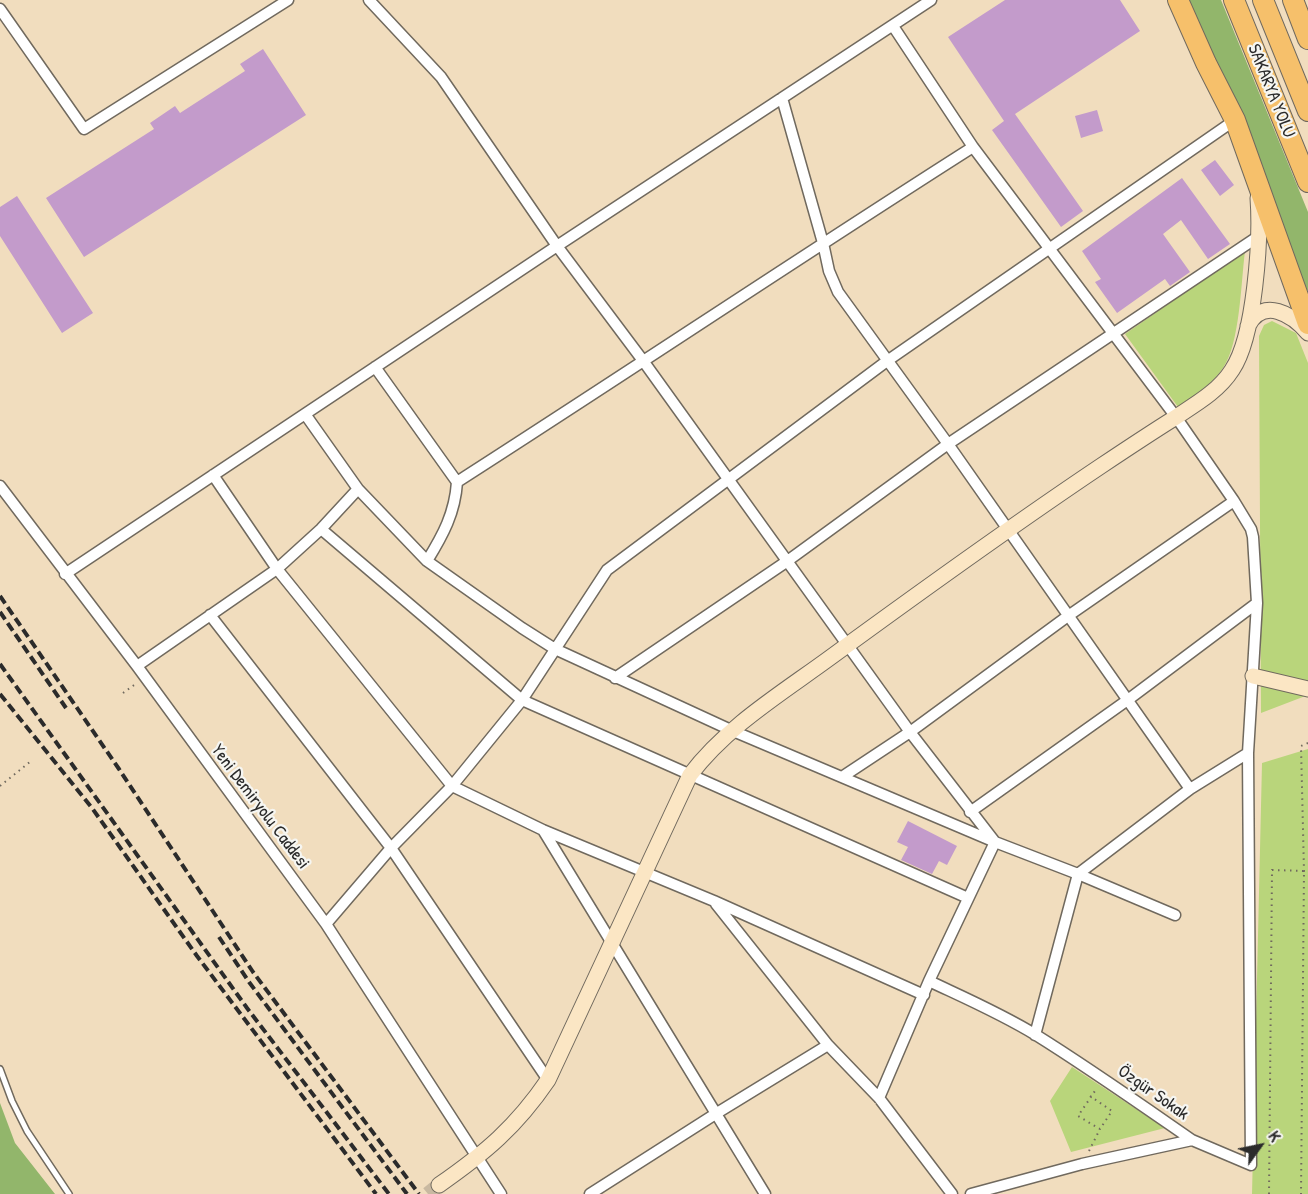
<!DOCTYPE html>
<html>
<head>
<meta charset="utf-8">
<style>
  body { margin:0 }
  #map { position:relative; width:1308px; height:1194px; overflow:hidden; background:#f1ddbe; font-family:"Patrick Hand",sans-serif }
  canvas { display:block }
  .north { position:absolute; left:1230px; top:1116px; width:60px; height:60px; -webkit-text-stroke:4px #f6f6f2; paint-order:stroke; rotate:57deg; font-size:16px; font-weight:700; line-height:24px; text-align:center; color:#2b2b2b }
  .north::after { content:''; display:block; margin:auto; width:21px; height:27px; background:#2b2b2b; clip-path:polygon(50% 0,100% 100%,50% 72%,0 100%) }
</style>
</head>
<body>
<div id="map">
<canvas width="1308" height="1194"></canvas>
<div class="north">K</div>
</div>
<script>
const context = document.querySelector('canvas').getContext('2d');
context.lineJoin = 'round';
function fillPath(path, color) { context.fillStyle = color; context.fill(path, 'evenodd'); }
function stroke(path, color, width, dash) { context.strokeStyle = color; context.lineWidth = width; context.lineCap = dash ? 'butt' : 'round'; context.setLineDash(dash || []); context.stroke(path); }
function write(font, color, halo, rows, align = 'center') {
  context.font = font + ' "Patrick Hand",sans-serif'; context.lineWidth = 4.5; context.setLineDash([]); context.textBaseline = 'middle'; context.strokeStyle = halo; context.fillStyle = color; for (const [text, x, y, turn = 0] of rows) {
    context.save(); context.translate(x, y); context.rotate((+turn || 0) * Math.PI / 180); context.textAlign = isNaN(turn) ? turn : align; if (halo) context.strokeText(text, 0, 0); context.fillText(text, 0, 0); context.restore();
  }
}
fillPath(new Path2D(`
  M1245,251c-4,31 -5,93 -22,117 -11,17 -30,28 -45,39l-53,-73z
  M1272,321l24,12 12,30v332l-47,18 -2,-377 5,-11z
  M1308,749v445h-56l10,-431z
  M1072,1067l93,61 -94,24 -21,-51z`), '#b9d57b');
fillPath(new Path2D(`
  M1184,0h37l87,212v80z
  M0,1103l15,40 40,51h-55z`), '#92b66b');
fillPath(new Path2D(`
  M1005,0h115l20,31 -125,83 68,97 -22,16 -69,-97 12,-9 -56,-84z
  M263,49l43,66 -222,142 -38,-59 108,-69 -4,-6 25,-17 5,7 65,-42 -5,-7z
  M1097,110l6,21 -22,7 -6,-22z
  M1215,160l19,25 -14,11 -19,-26z
  M1182,178l48,66 -22,15 -27,-39 -18,14 27,38 -20,14 -5,-7 -48,34 -22,-31 6,-3 -19,-28z
  M17,196l76,117 -31,20 -62,-97v-29z
  M908,821l49,25 -10,19 -8,-4 -7,13 -31,-14 7,-13 -11,-5z`), '#c39bcb');
stroke(new Path2D(`
  M428,1194l11,-9`), '#c9b9a1', 15, [15, 8]);
const lane = new Path2D(`
  M0,1069l12,32 15,30 42,63`);
const street = new Path2D(`
  M369,0l72,77 116,169 87,116 266,370 85,110 -66,139 -50,117
  M0,9l84,120 204,-129
  M893,26l80,121 203,270 58,84 17,28 2,8 4,66 -9,150 -58,36 -112,85 -43,161
  M782,98l41,145 6,28 9,21 110,152 242,345
  M375,367l82,115
  M305,414l53,75
  M213,475l64,94 175,217 91,44 171,71 210,94
  M0,486l137,180 189,258 175,270
  M321,529l201,171 446,198
  M427,561c16,-26 28,-48 30,-79 173,-111 343,-225 516,-335
  M65,574l492,-328 374,-246
  M210,615l181,233 157,232
  M137,666l140,-97 44,-40 37,-40 69,72 95,67 33,21 178,82 262,111 83,32 97,41
  M615,678l171,-116 162,-118 311,-208
  M842,777l68,-45 158,-116 166,-115
  M970,812l159,-113 128,-96
  M543,830l222,364
  M716,904l112,141 51,53 73,96
  M326,924l65,-76 61,-62 70,-86 85,-130 280,-209 348,-241
  M929,981c36,17 73,33 107,54 53,33 104,69 156,105l-110,24 -111,30
  M1192,1140l59,25 -3,-412
  M590,1194l127,-81 111,-68`);
const secondary = new Path2D(`
  M1248,326c15,-30 45,-11 60,7
  M1253,676l55,13
  M439,1185c46,-32 77,-58 109,-105l142,-305c37,-49 92,-82 141,-118 89,-65 179,-130 270,-191 24,-16 48,-32 72,-47 21,-14 45,-27 59,-49 23,-34 29,-131 26,-172`);
const highway = new Path2D(`
  M1178,0l28,63 29,57 73,204
  M1234,0l74,182
  M1263,0l45,111
  M1293,0l15,39`);
stroke(lane, '#70695e', 8);
stroke(street, '#70695e', 13);
stroke(secondary, '#70695e', 17);
stroke(highway, '#70695e', 22);
stroke(new Path2D(`
  M123,693l14,-10
  M1308,743l-7,3 3,125h4
  M0,786l31,-25
  M1090,1096l22,15 -12,18 -22,-13 19,-28
  M1089,1151l11,-22
  M1269,1194l3,-324 32,1 -3,323`), '#70695e', 2, [1.5, 4.5]);
stroke(lane, '#fff', 5);
stroke(street, '#fff', 10);
stroke(secondary, '#fbe6c4', 15);
stroke(highway, '#f6c06b', 20);
stroke(new Path2D(`
  M0,596l119,173 134,203 166,222
  M0,612l66,96
  M0,664l247,344 142,186
  M0,694l92,114 105,148 179,238
  M219,937l30,45 158,212`), '#2b2b2b', 4, [9, 4.5]);
write('18px', '#2b2b2b', '#f6f6f2', [
  ["SAKARYA YOLU",1271,91,68],
  ["Yeni Demiryolu Caddesi",260,807,53],
  ["Özgür Sokak",1153,1093,35]
]);
</script>
</body>
</html>
